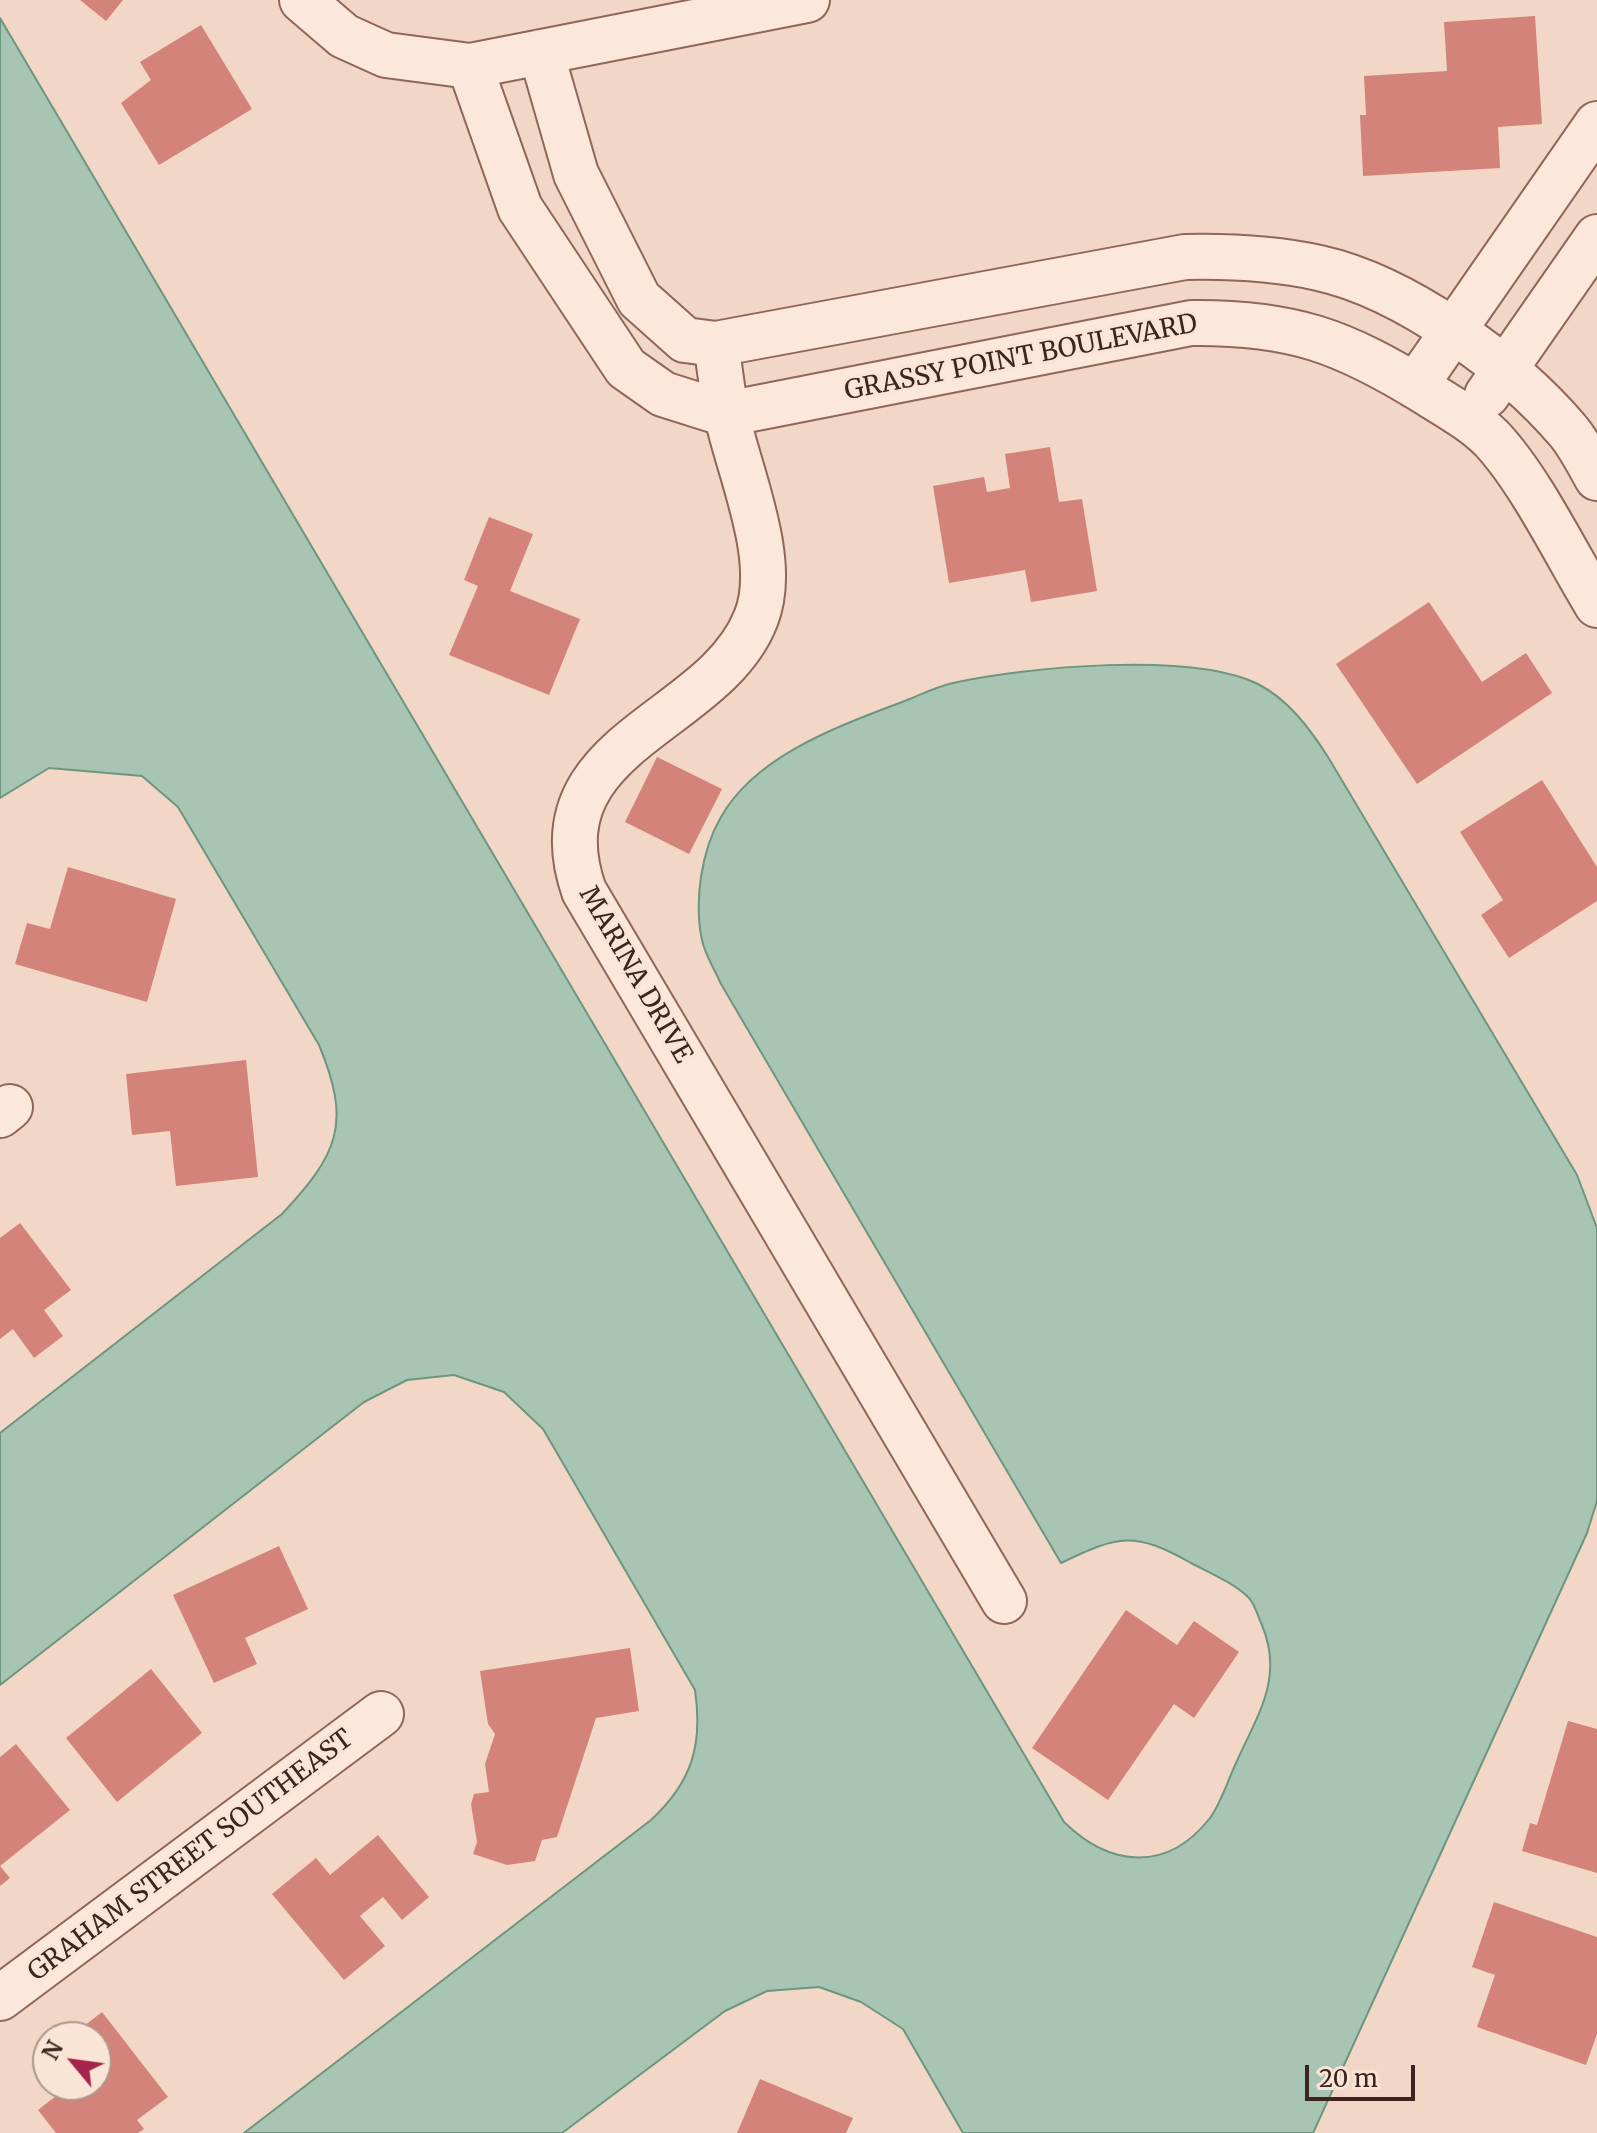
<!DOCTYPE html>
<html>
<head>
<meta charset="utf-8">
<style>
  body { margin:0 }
  #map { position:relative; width:1597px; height:2133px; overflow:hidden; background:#f2d7c6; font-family:Merriweather,serif }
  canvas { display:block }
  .north { position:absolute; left:32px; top:2021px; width:80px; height:80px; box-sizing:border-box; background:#f9e4d6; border:2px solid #ae978c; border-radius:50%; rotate:299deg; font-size:22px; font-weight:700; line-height:32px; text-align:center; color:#3e241e }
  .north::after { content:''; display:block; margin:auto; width:28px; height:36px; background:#a4244c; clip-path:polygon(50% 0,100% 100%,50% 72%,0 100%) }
  .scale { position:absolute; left:1305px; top:2065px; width:110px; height:36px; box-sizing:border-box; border:4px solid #3e241e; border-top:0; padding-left:10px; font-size:24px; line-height:28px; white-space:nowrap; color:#3e241e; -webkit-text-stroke:6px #f9e4d6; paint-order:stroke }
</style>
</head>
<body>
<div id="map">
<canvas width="1597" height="2133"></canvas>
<div class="north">N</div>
<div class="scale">20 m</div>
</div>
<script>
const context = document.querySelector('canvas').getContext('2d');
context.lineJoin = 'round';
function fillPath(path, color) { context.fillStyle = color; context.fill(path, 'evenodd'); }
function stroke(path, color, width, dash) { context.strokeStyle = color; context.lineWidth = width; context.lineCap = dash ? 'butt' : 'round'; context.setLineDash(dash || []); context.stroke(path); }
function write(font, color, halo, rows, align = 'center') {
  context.font = font + ' Merriweather,serif'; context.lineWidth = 6; context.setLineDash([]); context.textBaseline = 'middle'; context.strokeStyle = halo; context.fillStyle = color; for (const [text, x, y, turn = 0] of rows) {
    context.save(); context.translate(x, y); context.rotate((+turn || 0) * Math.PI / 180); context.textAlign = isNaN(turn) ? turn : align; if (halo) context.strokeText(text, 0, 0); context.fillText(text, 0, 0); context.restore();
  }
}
const water = new Path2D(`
  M0,18l1064,1804c46,45 103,51 146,-4 11,-15 18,-38 26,-55 22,-49 48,-85 26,-138 -4,-8 -7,-21 -13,-27 -15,-15 -39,-25 -58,-35 -57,-32 -72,-28 -130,0l-340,-579c-6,-14 -16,-29 -19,-44 -8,-38 -1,-89 19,-123 35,-62 118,-91 181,-115 16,-6 33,-15 51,-19 73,-16 238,-32 305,1 31,16 52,45 70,73l249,418 20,53v273l-10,32 -274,600h-350l-60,-104 -42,-27 -42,-15 -52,4 -42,20 -163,122h-318l407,-313c41,-38 52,-75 44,-130l-152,-261 -39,-37 -50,-17 -47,5 -43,22 -364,283v-252l282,-219c56,-60 70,-90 37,-169l-141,-238 -36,-31 -93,-8 -49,30z`);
fillPath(water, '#a8c5b3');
stroke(water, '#6d957f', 2);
fillPath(new Path2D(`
  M80,0h43l-17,21z
  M1535,16l7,108 -44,3 2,41 -137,8 -3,-61h6l-2,-39 83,-5 -3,-49z
  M201,25l51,84 -93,56 -38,-62 30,-23 -11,-18z
  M1050,447l9,55 23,-3 15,92 -66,11 -6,-32 -76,13 -16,-97 51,-9 3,15 23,-4 -5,-34z
  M489,517l44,17 -23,57 70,28 -31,76 -100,-40 29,-69 -14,-6z
  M1429,602l53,80 44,-29 26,40 -135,91 -81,-120z
  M657,757l65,32 -33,65 -64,-32z
  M1542,780l55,87v34l-88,57 -28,-43 22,-15 -43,-68z
  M68,867l108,32 -29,103 -132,-38 12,-41 23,6z
  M246,1060l12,117 -82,9 -6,-55 -38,4 -6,-61z
  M20,1223l51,67 -27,20 19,26 -29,22 -21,-29 -13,10v-101z
  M279,1546l29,63 -63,29 12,26 -43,19 -41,-88z
  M1126,1610l51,35 17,-24 45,31 -45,66 -20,-14 -66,96 -76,-52z
  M630,1648l9,63 -43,7 -39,119 -15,3 -7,21 -28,4 -34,-11 4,-12 -6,-38 3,-10 15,-2 -4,-28 10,-30 -7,-10 -8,-53z
  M151,1669l51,64 -85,69 -51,-64z
  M1568,1721l29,8v144l-75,-22 8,-28 7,2z
  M16,1744l54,66 -70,56 10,12 -10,8v-129z
  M378,1835l51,62 -27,23 -19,-23 -23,19 25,30 -41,34 -72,-86 44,-36 14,17z
  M1494,1902l103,35v97l-11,31 -109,-38 18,-52 -23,-8z
  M102,2012l66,85 -31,23 7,9 -6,4h-82l-18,-23 32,-25h26v-48h-26z
  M760,2079l93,39 -7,15h-109z`), '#d38379');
const minor = new Path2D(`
  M302,0l42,36 42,19 84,11 337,-66
  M541,52l35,122 63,125 46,41 31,4 469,-87c46,-1 89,1 134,11 86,19 192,96 249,163 11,13 20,31 29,47
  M470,66l50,142 106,160 37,26 63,20 465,-91c101,-1 152,18 236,70 22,14 46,27 65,46 39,42 74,115 105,166
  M716,344c4,24 6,48 11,72 13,59 52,145 29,202 -41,107 -224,124 -172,273l420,710
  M1415,386l182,-262
  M1487,395l110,-158
  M0,1115l10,-8
  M0,1998l381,-284`);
stroke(minor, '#8f6659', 48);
stroke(minor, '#fce8da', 44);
write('26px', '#3e241e', '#f9e4d6', [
  ["GRASSY POINT BOULEVARD",1021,358,-11],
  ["MARINA DRIVE",635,975,60],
  ["GRAHAM STREET SOUTHEAST",191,1856,-37]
]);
</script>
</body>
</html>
